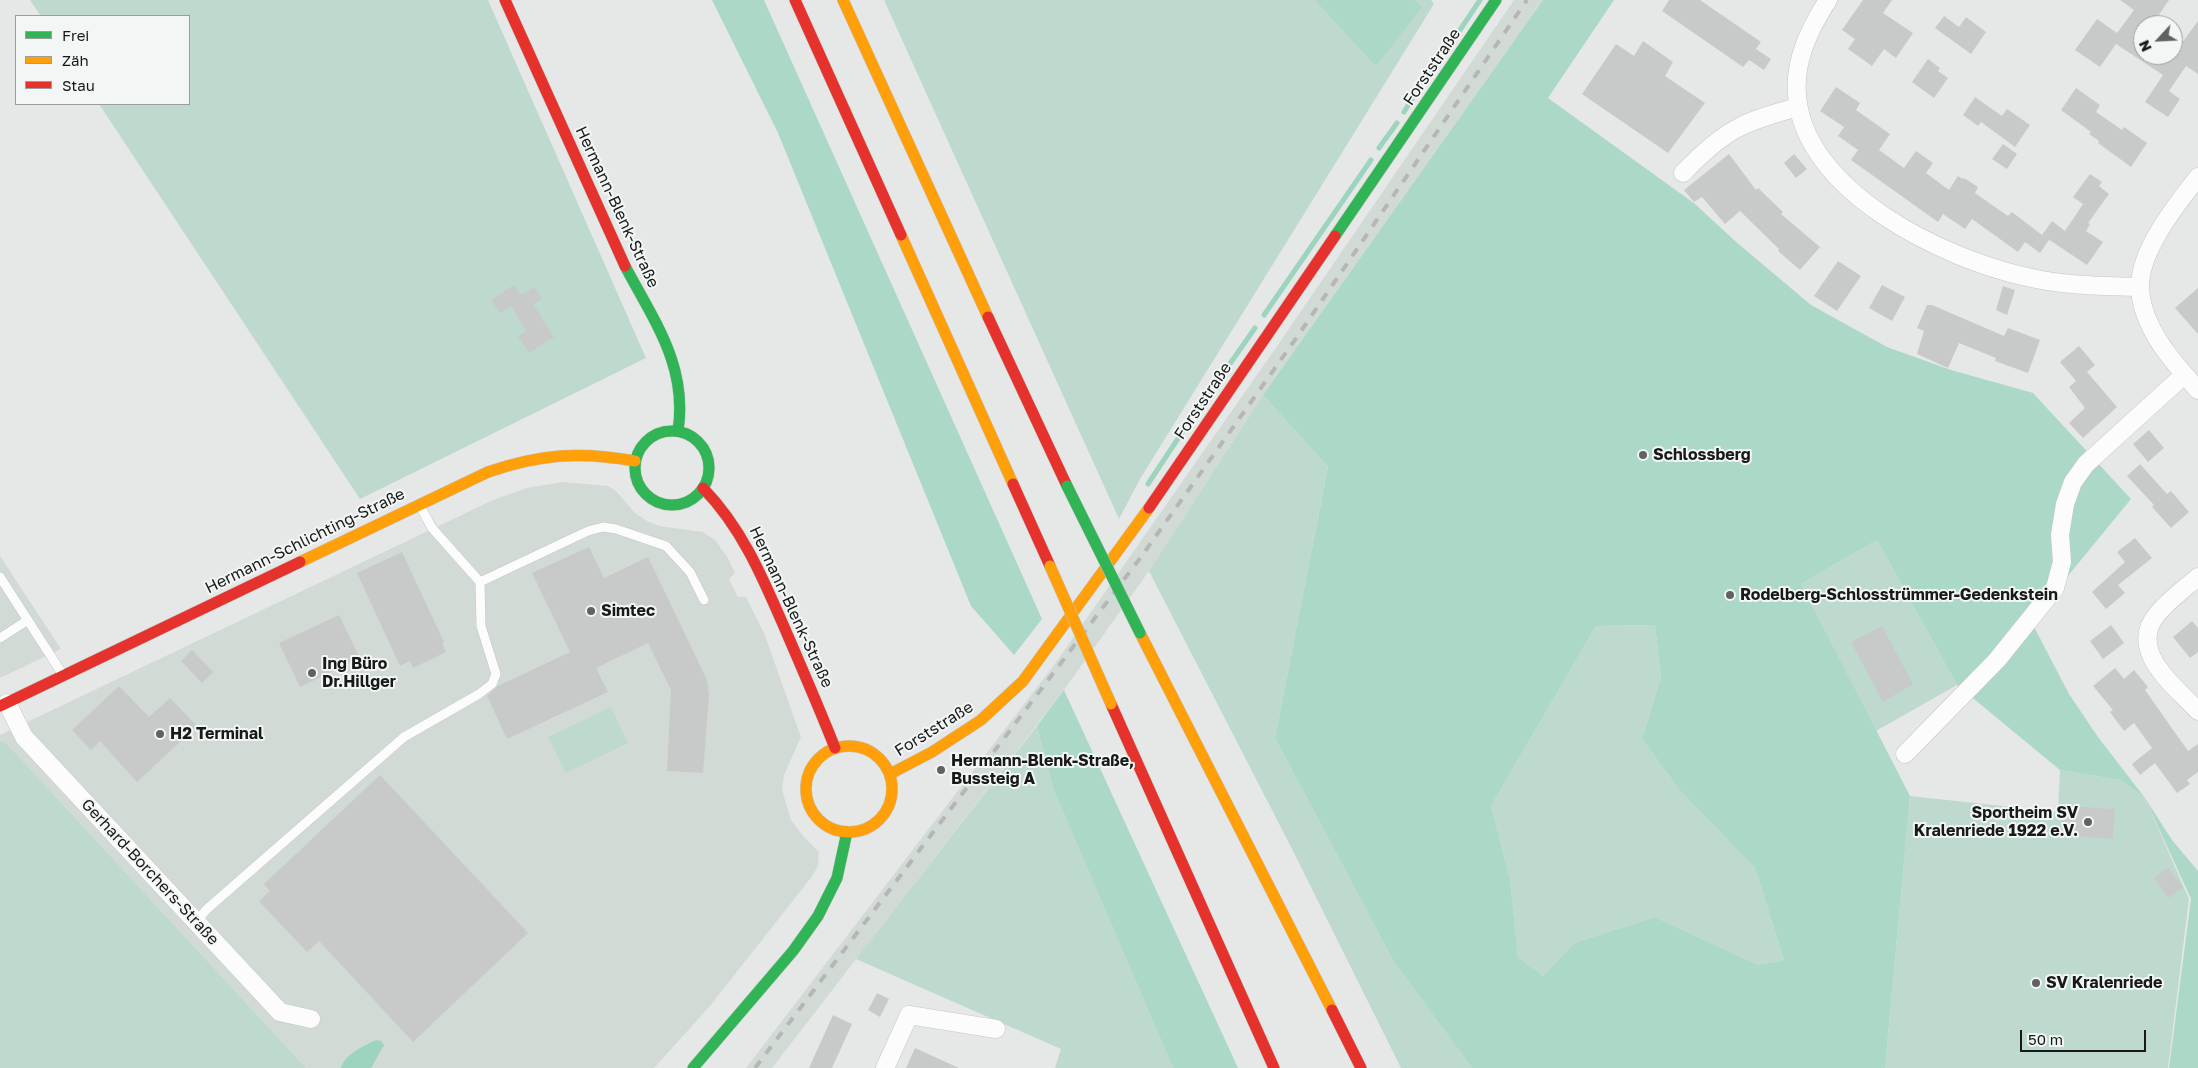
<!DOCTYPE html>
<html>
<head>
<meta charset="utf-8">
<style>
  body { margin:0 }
  #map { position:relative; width:2198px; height:1068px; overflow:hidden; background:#e6e8e7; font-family:"Golos Text",sans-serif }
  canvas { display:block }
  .legend { position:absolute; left:15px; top:15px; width:175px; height:90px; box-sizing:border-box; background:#f2f6f4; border:1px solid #9b9e9c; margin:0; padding:6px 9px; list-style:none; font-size:15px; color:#181a19 }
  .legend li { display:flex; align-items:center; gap:10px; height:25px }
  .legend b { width:25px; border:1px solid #9b9e9c }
  .north { position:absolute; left:2133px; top:15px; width:50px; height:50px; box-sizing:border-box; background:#f2f6f4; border:1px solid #9b9e9c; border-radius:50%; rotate:245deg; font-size:14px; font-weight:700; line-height:20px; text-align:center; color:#181a19 }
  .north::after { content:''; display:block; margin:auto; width:18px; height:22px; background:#606261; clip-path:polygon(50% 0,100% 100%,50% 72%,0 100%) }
  .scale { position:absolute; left:2020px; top:1030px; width:126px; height:22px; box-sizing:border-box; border:2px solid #181a19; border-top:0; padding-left:6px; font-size:15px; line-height:18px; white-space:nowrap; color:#181a19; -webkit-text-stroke:4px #f2f6f4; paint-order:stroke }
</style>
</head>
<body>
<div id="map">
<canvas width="2198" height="1068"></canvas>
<ul class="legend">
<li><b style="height:6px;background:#30b455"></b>Frei</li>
<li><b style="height:6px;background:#ff9f0a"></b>Zäh</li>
<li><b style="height:6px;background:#e5322d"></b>Stau</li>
</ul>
<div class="north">N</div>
<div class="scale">50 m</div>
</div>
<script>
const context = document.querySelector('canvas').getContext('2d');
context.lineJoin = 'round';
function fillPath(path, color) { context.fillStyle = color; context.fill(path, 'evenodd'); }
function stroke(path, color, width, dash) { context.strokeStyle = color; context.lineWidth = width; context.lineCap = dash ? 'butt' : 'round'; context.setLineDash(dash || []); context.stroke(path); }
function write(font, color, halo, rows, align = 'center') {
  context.font = font + ' "Golos Text",sans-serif'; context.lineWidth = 4; context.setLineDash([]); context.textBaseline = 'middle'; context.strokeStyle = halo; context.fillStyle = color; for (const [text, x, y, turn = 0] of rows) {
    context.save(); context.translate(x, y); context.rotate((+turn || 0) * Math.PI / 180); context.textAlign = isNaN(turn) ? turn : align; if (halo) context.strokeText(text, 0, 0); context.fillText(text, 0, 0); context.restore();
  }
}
fillPath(new Path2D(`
  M1514,0h29l-280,395 -114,176 -85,119 -292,378h-26l308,-403 221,-316z
  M562,482l46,4 9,6 18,21 12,8 12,5 44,6 12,8 13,18 7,15 -6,6 9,18h8l18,36 37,104 -17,38 -2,15 9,30 12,16 16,16 -1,14 -8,13 -100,127 -56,62h-348l-299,-324 -7,-4v-5l493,-235 34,-12z
  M0,556l61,93 -61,29z`), '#d2dad6');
fillPath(new Path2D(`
  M30,0h458l158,358 -286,141 -261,-395h90v-88h-148z
  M884,0h547l3,4 -294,475 -21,40z
  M1263,395l65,70 -53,273 119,224 78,106h-71l-110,-221 -142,-276z
  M1877,540l80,145 -81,46 -75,-147z
  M1655,625l6,52 -19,62 39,53 74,76 29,92 -26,5 -103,-48 -81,26 -31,33 -25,-17 -8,-80 -19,-73 105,-180z
  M611,707l17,36 -62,30 -18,-36z
  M1037,726l16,62 120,280h-118l6,-19 -205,-90z
  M0,740l7,4 299,324h-306z
  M2060,770l60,10 25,18 44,101 -21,169h-283l25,-272 148,16z`), '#bed9ce');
fillPath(new Path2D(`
  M712,0h52l278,619 -28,36 -43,-49 -193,-473z
  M1315,0h100l7,7 -46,59z
  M1543,0h71l-66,98 147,106 40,37 76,64 76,42 64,23 82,23 98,106 -100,122 38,73 29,43 47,61 27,42 26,31v197h-29l22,-169 -46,-101 -25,-18 -60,-10 -103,-85 -80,-145 -76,44 109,212 -25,272h-413l-78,-106 -119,-224 53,-272 -65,-71zM1655,625l6,52 -19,62 39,53 74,76 29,92 -26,5 -103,-48 -81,26 -31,33 -25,-18 -8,-79 -19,-73 105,-180z
  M1064,690l174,378h-65l-120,-280 -16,-62z`), '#acd8c8');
fillPath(new Path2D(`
  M376,1040l5,1 3,4 -13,23h-30c4,-14 23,-22 35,-28z`), '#9cd4be');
stroke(new Path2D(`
  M1458,33l22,-33
  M1420,88l20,-30
  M1404,112l8,-13
  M1379,148l18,-25
  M1264,315l107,-155
  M1199,408l56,-80
  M1148,484l35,-53`), '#9cd4be', 5);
fillPath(new Path2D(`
  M1669,0h31l61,42 -5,7 15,10 -7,11 -15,-10 -6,7 -81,-56z
  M1863,0h29l-9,13 30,20 -17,25 -12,-9 -12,17 -24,-17 7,-10 -13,-9z
  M2120,0h49l-17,25h-9v30h30l25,-34v53l-12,-8 -17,25 11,8 -12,18 -23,-15 18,-27 -47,-31 -16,23 -25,-17 22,-31 20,14 17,-23z
  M1944,16l15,11 7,-10 20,15 -15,22 -36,-26z
  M1643,41l30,21 -8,14 40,27 -37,50 -86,-59 34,-50 18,12z
  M1928,59l12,9 -2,3 10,7 -14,20 -22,-16z
  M1836,87l24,16 -4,7 34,24 -11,16 25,18 12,-17 17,12 -7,10 23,17 9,-14 5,3 1,-1 14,9 -3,6 33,23 4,-4 30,23 10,-14 13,10 18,-27 -10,-7 17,-23 12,8 -3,4 10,8 -21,29 2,1 -4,7 17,11 -16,23 -45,-30 7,5 -9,13 -15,-11 -7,10 -46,-33 -7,10 -22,-15 -5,8 -87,-62 7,-10 -20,-14 6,-9 -24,-16z
  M2076,88l24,17 -4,7 26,18 2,-3 23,16 -16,24 -33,-24 1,-2 -10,-7 2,-2 -30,-22z
  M1975,97l27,19 5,-7 23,16 -15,22 -34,-25 -3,4 -15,-11z
  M2003,144l14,10 -10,15 -15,-10z
  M1729,154l27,36 2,-2 25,24 -2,2 39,33 -20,23 -22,-19 1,-2 -39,-38 -15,13 -23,-27 -8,5 -10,-12z
  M1794,154l13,15 -11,9 -12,-15z
  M1838,261l23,15 -24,35 -23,-15z
  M514,285l7,10 13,-8 8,12 -9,5 21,33 -25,16 -11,-17 8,-5 -15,-25 -11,7 -9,-13z
  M1882,285l23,12 -13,24 -23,-13z
  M2003,286l12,4 -8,25 -11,-5z
  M2198,288v46l-23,-26z
  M1927,305h5l72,31 4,-8 32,12 -12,33 -33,-12 1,-3 -37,-15 -11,25 -31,-14 7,-23 -7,-3z
  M2079,346l16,19 -8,7 30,35 -34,31 -14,-15 16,-15 -16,-21 7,-6 -16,-19z
  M2149,430l15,18 -16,14 -15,-18z
  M2140,464l27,30 4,-3 18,21 -18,16 -19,-21 2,-2 -27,-29z
  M2135,538l17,20 -34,27 7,8 -19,16 -14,-17 33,-30 -8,-10z
  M589,547l15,31 44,-21 59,123 2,16 -6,77 -36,-2 4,-81 -23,-47 -52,25 12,24 -101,47 -20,-43 11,-10 72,-34 -38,-79z
  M402,552l42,90 -2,1 4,9 -33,16 -3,-7 -10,5 -43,-93z
  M339,615l21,43 -60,29 -21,-44z
  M2192,621l6,7v24l-8,6 -17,-21z
  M2111,625l13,18 -21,16 -13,-18z
  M1882,626l31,58 -30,18 -32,-60z
  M192,650l21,22 -11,11 -21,-22z
  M2115,668l9,11 10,-9 14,17 -3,3 43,61 10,-7v28l-11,8 3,4 -13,9 -22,-30 -15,12 -8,-11 20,-16 -18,-25 -10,8 -14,-19 3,-2 -20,-24z
  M119,686l30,31 21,-19 27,28 -60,56 -37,-41 -9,9 -19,-20z
  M380,775l148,158 -115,109 -94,-101 -12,11 -48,-51 11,-10 -6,-7z
  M2064,806l51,3 -2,30 -51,-4z
  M2168,868l15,19 -15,11 -14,-20z
  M877,993l12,6 -9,18 -12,-7z
  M833,1015l19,9 -20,44h-23z
  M915,1048l44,20h-53z`), '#c8cac9');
const lane = new Path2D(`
  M420,506l12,22 48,54 108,-51 15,-4 13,2 50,17 24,26 14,28
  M0,577l63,98
  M0,638l28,-18
  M196,922l11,-13 197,-172 75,-43 13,-10 4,-10 -15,-48 -1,-44`);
const street = new Path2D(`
  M1828,0c-18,28 -34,60 -31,95 7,97 147,164 230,182 37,9 75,9 113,10
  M1683,173c41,-43 59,-51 115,-66
  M2198,177c-22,28 -59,74 -58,111 2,40 33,74 58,102
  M2198,577c-13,11 -28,22 -40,36 -32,37 16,72 40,98
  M7,703l17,34 256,275 31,7
  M1905,754l92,-94 58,-72 7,-26 -2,-27 5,-31 8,-22 13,-18 98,-89
  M885,1068l24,-53 87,14`);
const fast = new Path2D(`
  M1335,236l161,-236
  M625,266c29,55 63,100 53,165
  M635 468a37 37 0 1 1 74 0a37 37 0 1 1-74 0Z
  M693,1068l100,-117 25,-35 19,-38 10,-46`);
const slow = new Path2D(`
  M843,0l145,317
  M901,235l112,249
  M300,562l188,-90c53,-18 92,-21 147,-11
  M1140,633l192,377
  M806 789a43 43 0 1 1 86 0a43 43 0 1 1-86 0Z
  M890,774l42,-22 49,-32 42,-39 126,-173`);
const jam = new Path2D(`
  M505,0l120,266
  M795,0l106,235
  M988,317l79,169
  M1013,484l37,82
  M703,488c41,42 62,95 85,148 16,37 32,74 47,112
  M1149,508l186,-272
  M1111,704l163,364
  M0,706l300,-144
  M1332,1010l29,58`);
stroke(lane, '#c4c6c5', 10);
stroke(street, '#c4c6c5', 19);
stroke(fast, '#c4c6c5', 12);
stroke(slow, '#c4c6c5', 12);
stroke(jam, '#c4c6c5', 12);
stroke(lane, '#fbfcfb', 9);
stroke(street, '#fbfcfb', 18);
stroke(fast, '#30b455', 11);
stroke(slow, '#ff9f0a', 11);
stroke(jam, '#e5322d', 11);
stroke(new Path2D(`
  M755,1068l386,-511 156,-220 230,-337`), '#b6b6b6', 4, [9, 9]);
const fastBridge = new Path2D(`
  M1067,486l73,147`);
const slowBridge = new Path2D(`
  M1050,566l61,138`);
stroke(fastBridge, '#c4c5c4', 12, []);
stroke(slowBridge, '#c4c5c4', 12, []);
stroke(fastBridge, '#30b455', 11);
stroke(slowBridge, '#ff9f0a', 11);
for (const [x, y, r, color] of [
  [1643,455,5,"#606261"],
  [1730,595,5,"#606261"],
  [591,611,5,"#606261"],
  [312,673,5,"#606261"],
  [160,734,5,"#606261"],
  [941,770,5,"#606261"],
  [2088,822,5,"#606261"],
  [2036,983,5,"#606261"]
]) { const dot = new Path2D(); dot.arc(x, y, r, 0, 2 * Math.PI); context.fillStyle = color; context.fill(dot); stroke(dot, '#f2f6f4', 2); }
write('16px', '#181a19', '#f2f6f4', [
  ["Forststraße",1432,67,-56],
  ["Hermann-Blenk-Straße",617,207,65],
  ["Forststraße",1203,401,-56],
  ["Hermann-Schlichting-Straße",305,541,-26],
  ["Hermann-Blenk-Straße",791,607,65],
  ["Forststraße",934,729,-32],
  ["Gerhard-Borchers-Straße",150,872,47]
]);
write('bold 16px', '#181a19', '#f2f6f4', [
  ["Schlossberg",1653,455],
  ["Rodelberg-Schlosstrümmer-Gedenkstein",1740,595],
  ["Simtec",601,611],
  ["Ing Büro",322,664],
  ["Dr.Hillger",322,682],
  ["H2 Terminal",170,734],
  ["Hermann-Blenk-Straße,",951,761],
  ["Bussteig A",951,779],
  ["Sportheim SV",2078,813,"right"],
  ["Kralenriede 1922 e.V.",2078,831,"right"],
  ["SV Kralenriede",2046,983]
], 'left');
</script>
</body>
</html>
